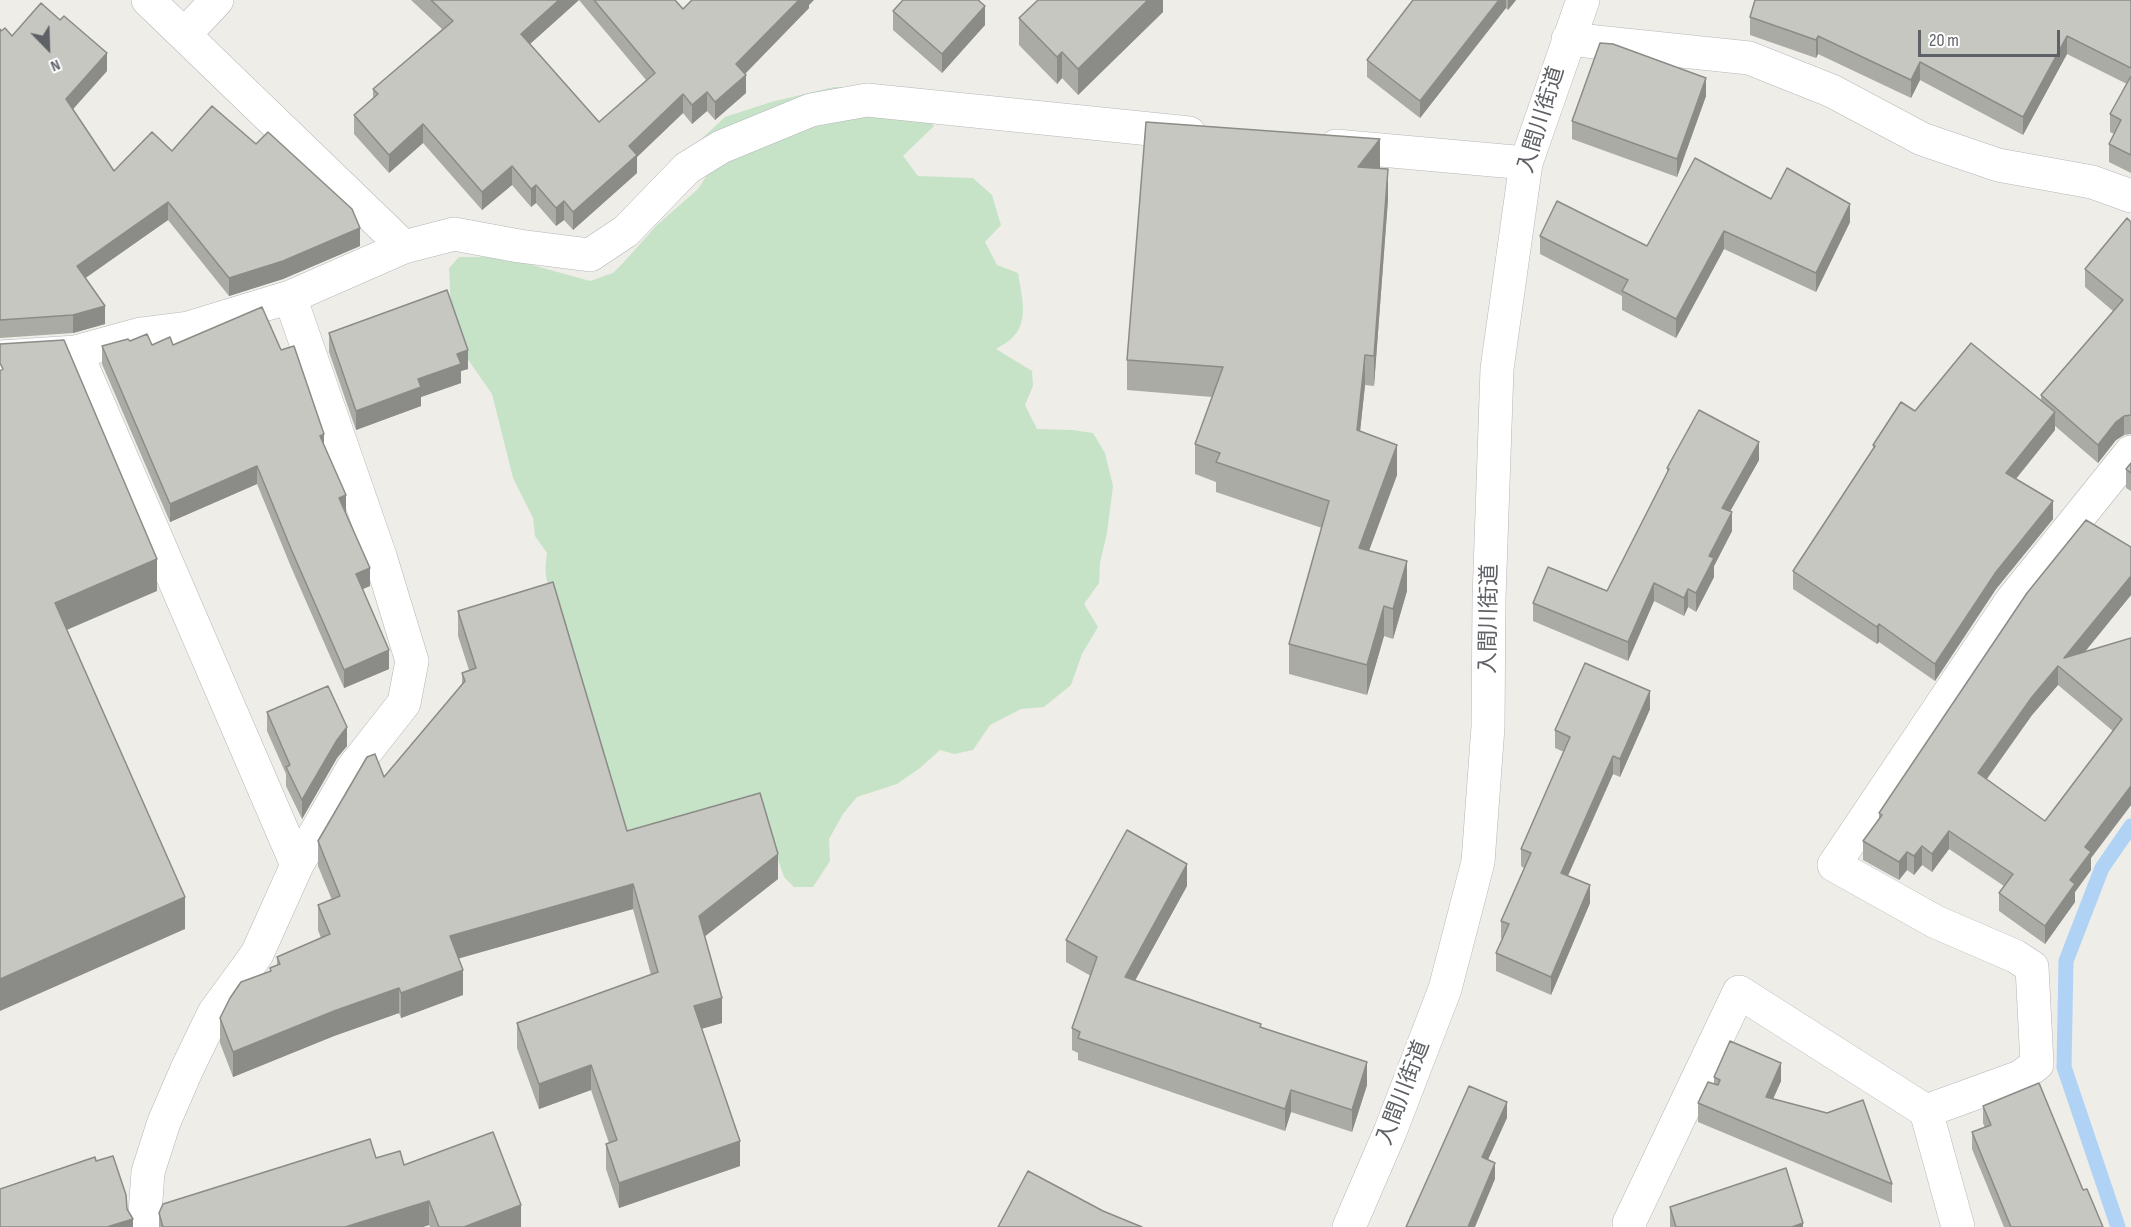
<!DOCTYPE html>
<html>
<head>
<meta charset="utf-8">
<style>
  body { margin:0 }
  #map { position:relative; width:2131px; height:1227px; overflow:hidden; background:#efede7; font-family:"Sofia Sans Condensed",sans-serif }
  canvas { display:block }
  .north { position:absolute; left:18px; top:18px; width:60px; height:60px; -webkit-text-stroke:4px #fff; paint-order:stroke; rotate:157deg; font-size:16px; font-weight:700; line-height:24px; text-align:center; color:#5e6165 }
  .north::after { content:''; display:block; margin:auto; width:21px; height:27px; background:#5e6165; clip-path:polygon(50% 0,100% 100%,50% 72%,0 100%) }
  .scale { position:absolute; left:1918px; top:30px; width:142px; height:27px; box-sizing:border-box; border:3px solid #5e6165; border-top:0; padding-left:8px; font-size:18px; line-height:21px; white-space:nowrap; color:#5e6165; -webkit-text-stroke:4px #fff; paint-order:stroke }
</style>
</head>
<body>
<div id="map">
<canvas width="2131" height="1227"></canvas>
<div class="north">N</div>
<div class="scale">20 m</div>
</div>
<script>
const context = document.querySelector('canvas').getContext('2d');
context.lineJoin = 'round';
function fillPath(path, color) { context.fillStyle = color; context.fill(path, 'evenodd'); }
function stroke(path, color, width, dash) { context.strokeStyle = color; context.lineWidth = width; context.lineCap = dash ? 'butt' : 'round'; context.setLineDash(dash || []); context.stroke(path); }
function write(font, color, halo, rows, align = 'center') {
  context.font = font + ' "Sofia Sans Condensed","Noto Sans JP",sans-serif'; context.lineWidth = 6; context.setLineDash([]); context.textBaseline = 'middle'; context.strokeStyle = halo; context.fillStyle = color; for (const [text, x, y, turn = 0] of rows) {
    context.save(); context.translate(x, y); context.rotate((+turn || 0) * Math.PI / 180); context.textAlign = isNaN(turn) ? turn : align; if (halo) context.strokeText(text, 0, 0); context.fillText(text, 0, 0); context.restore();
  }
}
fillPath(new Path2D(`
  M834,87h52l23,3 25,36 -31,30 15,20 55,2 19,17 9,30 -16,17 12,23 21,8c3,20 12,49 -6,65 -4,4 -11,8 -16,11l36,22 1,15 -8,19 12,24 35,1 21,3 12,20 8,33 -6,47 -7,30 -1,20 -15,21 14,23 -16,27 -11,31 -27,22 -23,2 -31,16 -17,25 -19,4 -14,-4 -20,18 -23,16 -40,13 -14,17 -14,25 1,22 -17,26h-19l-10,-10 -22,-63 -134,37 -69,-249c-14,-17 -15,-28 -12,-49l-12,-17 -2,-18 -20,-40 -21,-84 -23,-33 -17,-31 -3,-62 10,-11h44l87,24 23,-8 10,-10 34,-38 41,-36 11,-17 -12,-29 28,-26 46,-15z`), '#c6e3c8');
stroke(new Path2D(`
  M2118,1227l-54,-160 2,-106 36,-93 29,-42`), '#b0d2f5', 15);
const minor = new Path2D(`
  M148,0l256,247
  M185,34l32,-34
  M1568,39l181,19 83,33 90,48 76,26 94,17 39,14
  M1336,146l190,17
  M76,352l221,513
  M0,357l76,-5 65,-18 47,-6 102,-31 114,-50 50,-13 65,12 71,9 36,-24 61,-63 34,-21 90,-37 56,-10 322,33
  M1926,1111l94,-34 17,-13 -5,-97 -17,-11 -79,-34 -102,-57 178,-265 119,-148
  M144,1227l4,-55 16,-50 23,-53 27,-56 43,-59 40,-89 56,-97 51,-65 8,-42 -32,-105 -90,-259
  M1349,1227l41,-95 55,-143 33,-127 10,-135 1,-128 8,-230 29,-206 57,-163
  M1630,1227l-1,-4 110,-231 187,119 32,116`);
stroke(minor, '#b4b6ba', 34);
stroke(minor, '#fff', 33);
fillPath(new Path2D(`
  M411,0h264l8,9 126,-4v3l-64,66 1,19 -31,27 -8,-9 -15,13 -9,-11 -46,44v16l-64,57 -9,-10 -8,6 -20,-23 -5,4 -19,-22 -30,25 -59,-67 -34,30 -35,-39v-19l19,-17v-9l69,-60zM579,0l67,80 -47,42 -69,-78z
  M1163,0v12l-85,83 -16,-17 -5,6 -38,-39v-27z
  M1413,0h103l-8,10 -2,-2 -86,110 -53,-41v-17z
  M2131,0v173l-22,-11v-18l5,-10 -4,-2v-18l17,-30 -60,-30 -44,81 -103,-55 -9,18 -93,-44 -2,4 -66,-23v-18z
  M893,11l92,14 -43,48 -49,-43z
  M0,29l1,2 11,5 95,35 -34,38 41,62 58,-20 188,95 -77,33 -54,17 -61,-76 -83,58 20,46 -32,9 -73,5z
  M1706,96l-29,81 -105,-38v-18z
  M1380,169l8,30 -14,187 -9,-1 -5,46 37,44 -28,75 38,41 -14,48 -9,-3 -17,59 -78,-21v-30l33,-116 -106,-36v-10l-21,-8v-30l17,-47 -85,-7v-30z
  M1771,199l79,23 -34,70 -92,-43 -48,89 -54,-28v-14l-82,-42v-18l107,10z
  M2131,222v212l-7,1 -8,5 -18,23 -43,-37v4l-39,49 37,40 -57,70 -61,92 -56,-39 -2,2 -84,-55v-18l80,-122v-4l42,-34 126,-11v-5l72,-84 -28,-24v-18z
  M329,333l139,36 -7,2v12l-40,14v9l-65,24 -27,-78z
  M130,341l22,4h21l151,101 46,140 -8,3 27,80 -45,19 -53,-121 -34,-83 -87,38 -68,-158v-18z
  M1759,460l-29,51 2,20 -18,35v11l-18,35 -8,-5 -4,9 -30,-15 -26,60 -95,-40v-18l74,-12 60,-118v-5z
  M2131,463v28l-5,-3v-19z
  M2131,547v48l-47,57 47,-14v167l-40,53v12l-16,22v10l-30,42 -46,-33v-18l5,-7 -55,-37 -17,23 -10,-7 -8,10 -7,-5 -8,10 -36,-20v-19l16,-22v-6zM2058,685l55,46 -68,90 -58,-42 45,-64z
  M458,611l169,220 151,48 -73,57 17,87 -21,6 39,137 -121,42 -13,-39v-25l3,-1 -18,-53 -52,19 -22,-61v-25l134,-48 -18,-66 -174,49 4,37 -62,23 -2,-5 -65,23 -101,41 -13,-34v-25l50,-46v-4l7,-3v-8l44,-19 -3,-8v-25l14,-5 -14,-34v-25l66,-64 78,-93v-11l7,-3 -11,-34z
  M1650,709l-30,68 -7,-3 -45,102 22,27 -39,92 -55,-24v-18l6,-14 -1,-1v-17l23,-53 -3,-2v-17l43,-97 -9,-4v-18z
  M267,712l80,34 -10,12 -35,61 -16,-33v-12l-19,-43z
  M1187,886l-52,94 126,47 106,58 -15,47 -61,-20 -6,19 -207,-71v-7l-6,-3v-22l19,-52 -25,-14v-22z
  M1714,1077l67,4 -8,18 54,14 65,71v19l-194,-81v-19l16,-19z
  M1983,1106l100,84 20,37h-99l-32,-78v-17l13,-4 -2,-5z
  M376,1158l28,7 117,62h-91l-1,-2 -6,2h-264v-14z
  M1670,1207l133,20h-133z`), '#ababa6');
fillPath(new Path2D(`
  M559,0h20l-58,52v-18z
  M799,0h15l-5,5v3l-73,75v-19z
  M1148,0h15v12l-85,83v-26z
  M1499,0h7v8l-86,110v-17z
  M1508,0h8l-8,10z
  M985,6v19l-43,48v-19z
  M1818,36v18l-2,4v-18z
  M2067,36v18l-44,81v-18z
  M1062,52v26l-5,6v-27z
  M107,53v18l-41,46v-18z
  M1920,62v18l-9,18v-18z
  M746,75v18l-31,27v-18z
  M1706,78v18l-29,81v-18z
  M707,92v19l-15,13v-19z
  M683,94v19l-46,44v16l-64,57v-18l56,-66z
  M423,124v19l-34,30v-18z
  M1380,139v30l-22,-2z
  M512,166v19l-30,25v-18z
  M1388,169v30l-14,187v-30z
  M536,185v18l-5,4v-18z
  M564,201v19l-8,6v-18z
  M168,202v18l-91,64v-18z
  M1850,204v18l-34,70v-19z
  M360,228v18l-77,33 -54,17v-18z
  M1724,231v18l-48,89v-19z
  M105,306v18l-32,9v-18z
  M468,350v19l-7,2v12l-40,14v9l-65,24v-19l62,-32 39,-25z
  M1365,355v30l-8,75v-30z
  M2055,412v18l-49,61v-18z
  M2124,416v19l-8,5 -18,23v-18l18,-23z
  M324,434v18l-4,-16z
  M1759,442v18l-37,66v-18z
  M1397,445v30l-38,103v-30z
  M257,466v18l-87,38v-18z
  M346,495v19l-7,-16z
  M2053,501v18l-57,70 -61,92v-17l61,-92z
  M1732,512v19l-18,35v11l-18,35v-19l13,-37z
  M157,559v32l-102,44v-32z
  M1407,561v30l-14,48v-30z
  M370,568v18l-14,6v-18z
  M2131,576v19l-64,79 -3,-16z
  M1654,583v18l-26,60v-19z
  M1688,589v18l-4,9v-18z
  M1384,606v30l-17,59v-30z
  M1879,624v18l-2,2v-17z
  M389,650v19l-45,19v-18z
  M2058,666v19l-26,30 -54,76v-18l54,-76z
  M1650,691v18l-30,68v-18z
  M347,727v19l-10,12 -35,61v-19l35,-60z
  M1613,756v18l-52,117v-18z
  M2131,786v19l-40,53v12l-16,22v10l-30,42v-18l25,-46 15,-33z
  M1949,831v18l-17,23v-18z
  M1922,846v19l-8,10v-19z
  M1907,852v18l-8,10v-18z
  M778,854v25l-79,62v-25z
  M1187,864v22l-62,113v-22z
  M633,884v25l-183,52v-25z
  M1590,885v18l-39,92v-18z
  M185,897v32l-185,82v-32z
  M463,970v25l-62,23v-25z
  M399,988v25l-65,23 -101,41v-25l101,-41z
  M722,998v25l-28,8v-25z
  M1367,1062v23l-15,47v-22z
  M1781,1063v18l-15,34v-18z
  M591,1065v25l-52,19v-25z
  M1291,1090v22l-6,19v-22z
  M1507,1102v16l-25,55v-16z
  M740,1141v25l-121,42v-25z
  M1495,1163v16l-20,48h-7z
  M429,1201v24l-6,2h-78z
  M521,1205v22h-57z
  M133,1219v8h-26z
  M1803,1223v4h-11z`), '#8b8b87');
const building = new Path2D(`
  M431,0h128l-38,34 78,88 56,-49 -61,-73h81l8,9 9,-9h107l-63,64 10,11 -31,27 -8,-10 -15,13 -9,-11 -54,52 8,9 -64,57 -9,-11 -8,7 -20,-23 -5,4 -19,-23 -30,26 -59,-68 -34,31 -35,-40 24,-21 -5,-5 80,-68z
  M903,0h75l7,6 -43,48 -49,-43z
  M1038,0h110l-70,69 -16,-17 -5,5 -38,-39z
  M1413,0h86l-79,101 -53,-41z
  M1755,0h376v68l-64,-32 -44,81 -103,-55 -9,18 -93,-44 -2,4 -66,-23z
  M41,3l19,17 4,-4 43,37 -41,46 48,72 38,-39 20,19 40,-45 44,38 12,-12 84,77 8,19 -77,33 -54,17 -61,-76 -91,64 28,40 -32,9 -73,5v-291l1,2 4,-3 7,8z
  M1600,43l13,1 93,34 -29,81 -105,-38z
  M2131,76v79l-22,-11 12,-24 -11,-6z
  M1146,122l234,17 -22,28 30,2 -14,187 -9,-1 -8,75 40,15 -38,103 48,13 -14,48 -9,-3 -17,59 -78,-21 40,-143 -113,-39 4,-9 -25,-9 28,-77 -96,-7z
  M1695,158l76,41 16,-31 63,36 -34,69 -92,-42 -48,88 -54,-28 6,-11 -88,-44 17,-35 90,45z
  M2127,218l4,4v193l-7,1 -8,6 -18,23 -57,-50 82,-95 -38,-31z
  M447,290l21,60 -11,4 4,10 -43,15 3,8 -65,24 -27,-78z
  M262,307l19,43 13,-4 30,88 -4,2 26,59 -7,3 31,70 -14,6 33,76 -45,20 -53,-121 -34,-83 -87,38 -68,-158 26,-7 2,2 17,-7 5,11 18,-8 3,8z
  M64,340l93,219 -102,44 130,294 -185,82v-608l3,-2 -3,-6v-19z
  M1971,343l84,69 -49,61 47,28 -57,71 -61,92 -56,-40 -2,3 -84,-56 82,-125 -2,-1 28,-43 14,9z
  M1699,410l60,32 -37,66 10,4 -23,44 5,2 -18,35 -8,-4 -4,9 -30,-15 -26,59 -95,-39 15,-36 59,24 62,-122 -2,-1z
  M2131,463v10l-5,-4z
  M2086,520l45,27v29l-67,82 67,-20v148l-46,61 6,5 -21,28 5,4 -30,42 -46,-33 14,-19 -64,-43 -17,23 -10,-8 -8,10 -7,-4 -8,10 -36,-21 19,-26 -3,-2 148,-220zM2058,666l64,53 -77,102 -67,-48 54,-76z
  M553,582l74,249 133,-38 18,61 -79,62 23,82 -28,8 46,135 -121,42 -13,-39 11,-4 -26,-75 -52,19 -22,-61 141,-51 -25,-88 -183,52 13,34 -62,23 -2,-5 -65,23 -101,41 -13,-34 10,-20 11,-16 30,-11 -1,-3 10,-4 -3,-7 53,-23 -12,-29 22,-9 -22,-55 49,-84 8,-3 9,23 81,-96 -3,-8 14,-5 -18,-57z
  M1585,663l65,28 -30,68 -7,-3 -52,117 29,12 -39,92 -55,-24 13,-29 -8,-3 30,-68 -10,-4 49,-112 -15,-7z
  M328,686l19,41 -10,13 -35,60 -16,-33 4,-2 -23,-53z
  M1127,830l60,34 -62,113 136,47 -1,3 107,35 -15,48 -61,-20 -6,19 -207,-71 2,-6 -8,-4 25,-71 -31,-17z
  M1730,1041l51,22 -15,34 61,16 36,-13 29,84 -194,-81 10,-21 10,3 2,-5 -6,-3z
  M2039,1083l44,107 4,-1 16,38h-92l-39,-95 19,-7 -8,-19z
  M1469,1086l38,16 -25,55 13,6 -27,64h-62z
  M493,1132l28,73 -57,22h-25l-10,-26 -84,26h-182l-4,-14 4,-9 207,-65 6,19 24,-7 4,14z
  M113,1156l13,39 1,14 6,10 -26,8h-107v-38l95,-32 1,4z
  M1786,1168l17,55 -11,4h-116l-6,-20z
  M1028,1171l75,40 39,16h-144z`);
fillPath(building, '#c7c7c1');
stroke(building, '#8b8b87', 1.5);
write('22px', '#5e6165', '#fff', [
  ["入間川街道",1542,120,-73],
  ["入間川街道",1490,619,-89],
  ["入間川街道",1404,1093,-69]
]);
</script>
</body>
</html>
